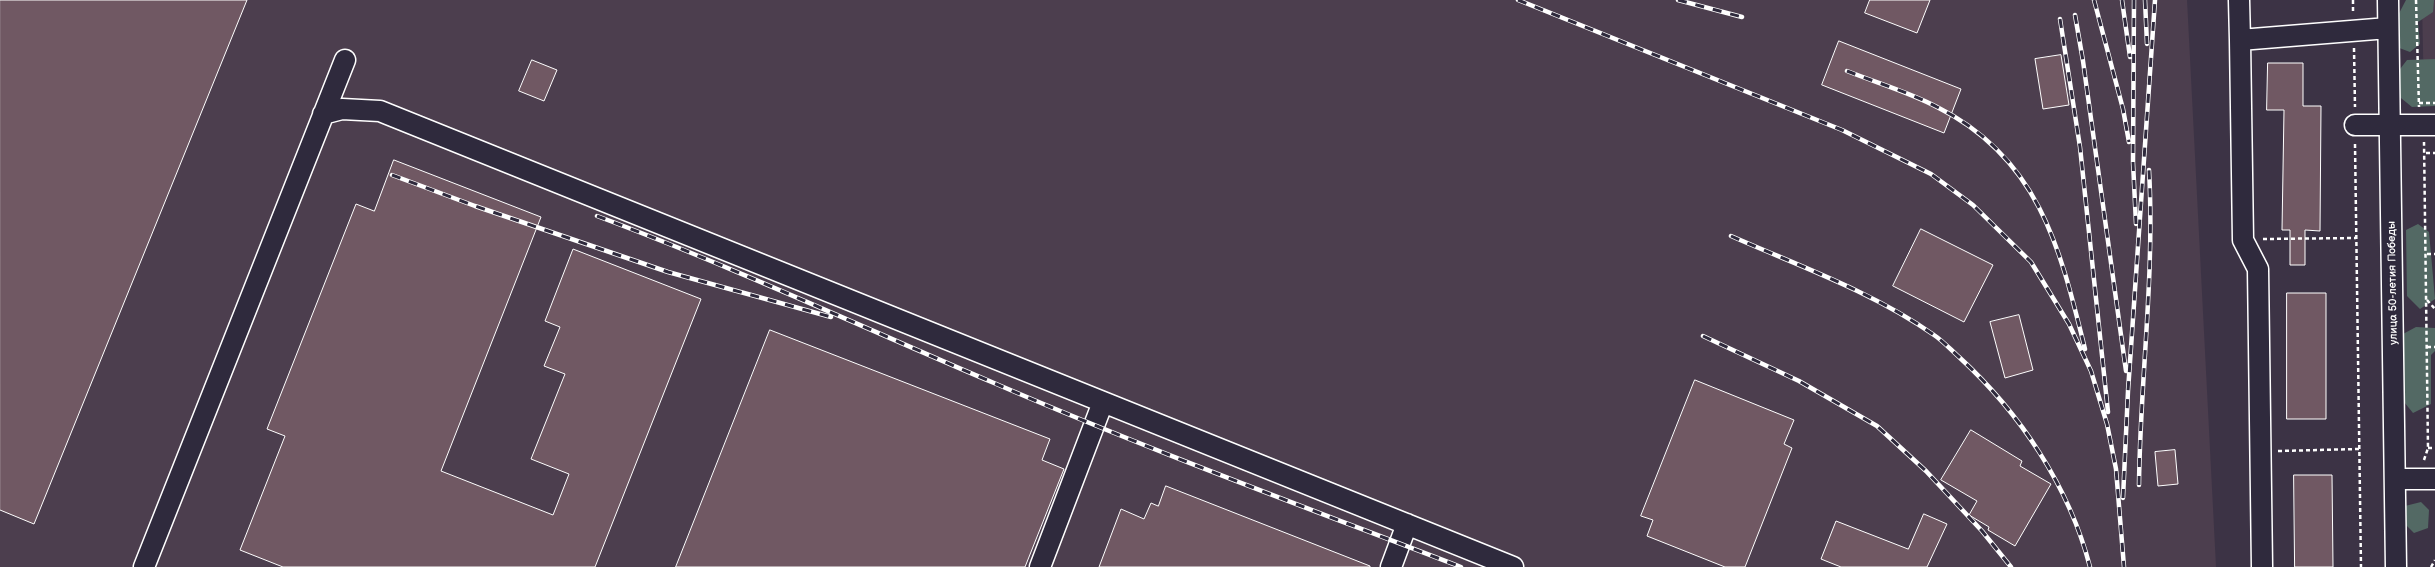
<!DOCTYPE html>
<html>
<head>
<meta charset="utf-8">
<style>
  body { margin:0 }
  canvas { display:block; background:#3c3345 }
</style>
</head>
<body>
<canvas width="2435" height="567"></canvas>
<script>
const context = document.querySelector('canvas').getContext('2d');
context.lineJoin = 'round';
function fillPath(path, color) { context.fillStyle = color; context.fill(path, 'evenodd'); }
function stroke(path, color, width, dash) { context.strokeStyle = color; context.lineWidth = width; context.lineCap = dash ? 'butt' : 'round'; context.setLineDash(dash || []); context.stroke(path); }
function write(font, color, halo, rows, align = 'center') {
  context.font = font + ' "Balsamiq Sans",sans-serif'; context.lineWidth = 3; context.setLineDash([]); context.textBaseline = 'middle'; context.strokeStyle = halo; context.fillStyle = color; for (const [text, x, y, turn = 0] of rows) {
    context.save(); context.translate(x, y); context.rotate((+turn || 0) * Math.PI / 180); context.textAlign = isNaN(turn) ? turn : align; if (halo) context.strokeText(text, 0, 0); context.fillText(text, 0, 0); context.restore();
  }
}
fillPath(new Path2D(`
  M0,0h2187l29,567h-2216z
  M2422,0h13v98h-11z`), '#4c3e4e');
fillPath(new Path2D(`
  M2406,0h28l-1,12 -15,10 2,22 -10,8 -16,-6v-23z
  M2435,59v47l-23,1 -16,-13 1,-21 10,-13z
  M2418,224l11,8 6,67 -15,10 -13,-13 -1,-66z
  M2416,327l19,1v23l-4,4v49l-18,9 -13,-16 3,-63z
  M2421,502l8,8 -1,18 -14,5 -9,-9v-18z`), '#536964');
const building = new Path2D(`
  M0,0h247l-213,524 -34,-14z
  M1870,0h60l-13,33 -52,-20z
  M1839,41l122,48 -17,44 -122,-48z
  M2061,55l8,50 -26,4 -8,-50z
  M532,60l25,10 -13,31 -25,-10z
  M2268,63h35v43h18l-1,125 -15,-1v35h-15v-35h-8l2,-120h-17z
  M394,160l147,57 -100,254 112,44 16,-41 -38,-15 34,-85 -21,-8 16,-39 -15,-6 28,-72 128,50 -106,268h-312l-43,-17 45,-114 -18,-7 89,-225 18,7z
  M1921,229l72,36 -29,57 -71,-36z
  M2287,293h39v126h-39z
  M2019,315l14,55 -28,8 -15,-56z
  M770,330l280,109 -8,21 22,9 -39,98h-349z
  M1695,380l99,40 -10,24 8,4 -47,119h-20l-78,-31 6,-16 -12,-4z
  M1971,430l51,31 -2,5 31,18 -36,62 -27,-16 1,-3 -20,-12 8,-14 -36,-21z
  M2175,450l3,34 -20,2 -3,-34z
  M2294,475h38l1,92h-38z
  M1166,486l204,80v1h-271l22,-58 23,10 7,-16 7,3z
  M1924,514l23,10 -20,43h-86l-20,-8 15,-38 72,28z`);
fillPath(building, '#705863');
stroke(building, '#fff', 1);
const minor = new Path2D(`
  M2239,0l1,40
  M2388,0l8,567
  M323,114l19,-5 38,2 1133,456
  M2355,125h80
  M2396,479h39
  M144,567l201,-507
  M1040,567l63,-165
  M1391,567l16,-43
  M2262,567l-4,-298 -15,-29 -3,-200 148,-12`);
stroke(minor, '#fff', 23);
stroke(new Path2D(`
  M2353,0v13
  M2416,0l3,107
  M2354,48l1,59
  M2419,103h16
  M2355,144l6,423
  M2426,153h9
  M2263,239l93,-1
  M2427,254h8
  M2427,300l8,9
  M2427,347h8
  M2428,448h7
  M2278,451l81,-2
  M2424,460l4,-12 -4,-306
  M2431,567l4,-7`), '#fff', 2.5, [4, 3]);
stroke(minor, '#2f2a3d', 20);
const rail = new Path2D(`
  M1518,0l324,130 89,44 42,31 58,57 38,62 22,47 16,53 9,45 8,98
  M1678,0l64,17
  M2094,0l29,109 6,33
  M2122,0l8,57
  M2134,0l-1,162 3,62
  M2145,0l2,44
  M2075,15l8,46 43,310
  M2060,19l20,128 28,265
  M1847,71c30,12 62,21 90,36 102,51 123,141 148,242
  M392,175l83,31 193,66 163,45
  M597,216c134,50 265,111 397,167 153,66 311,124 467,184
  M1731,236c68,30 142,56 203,99 9,6 17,15 25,22 61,56 110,129 131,210
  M1703,336l96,45 78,45 49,45 56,60 29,36
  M2139,485c1,-105 16,-209 10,-315
  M2123,498l5,-107 27,-391`);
stroke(rail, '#fff', 4.5);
stroke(rail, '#2f2a3d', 3, [9]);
write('11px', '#fff', '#2f2a3d', [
  ["улица 50-летия Победы",2393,283,-91]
]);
</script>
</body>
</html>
